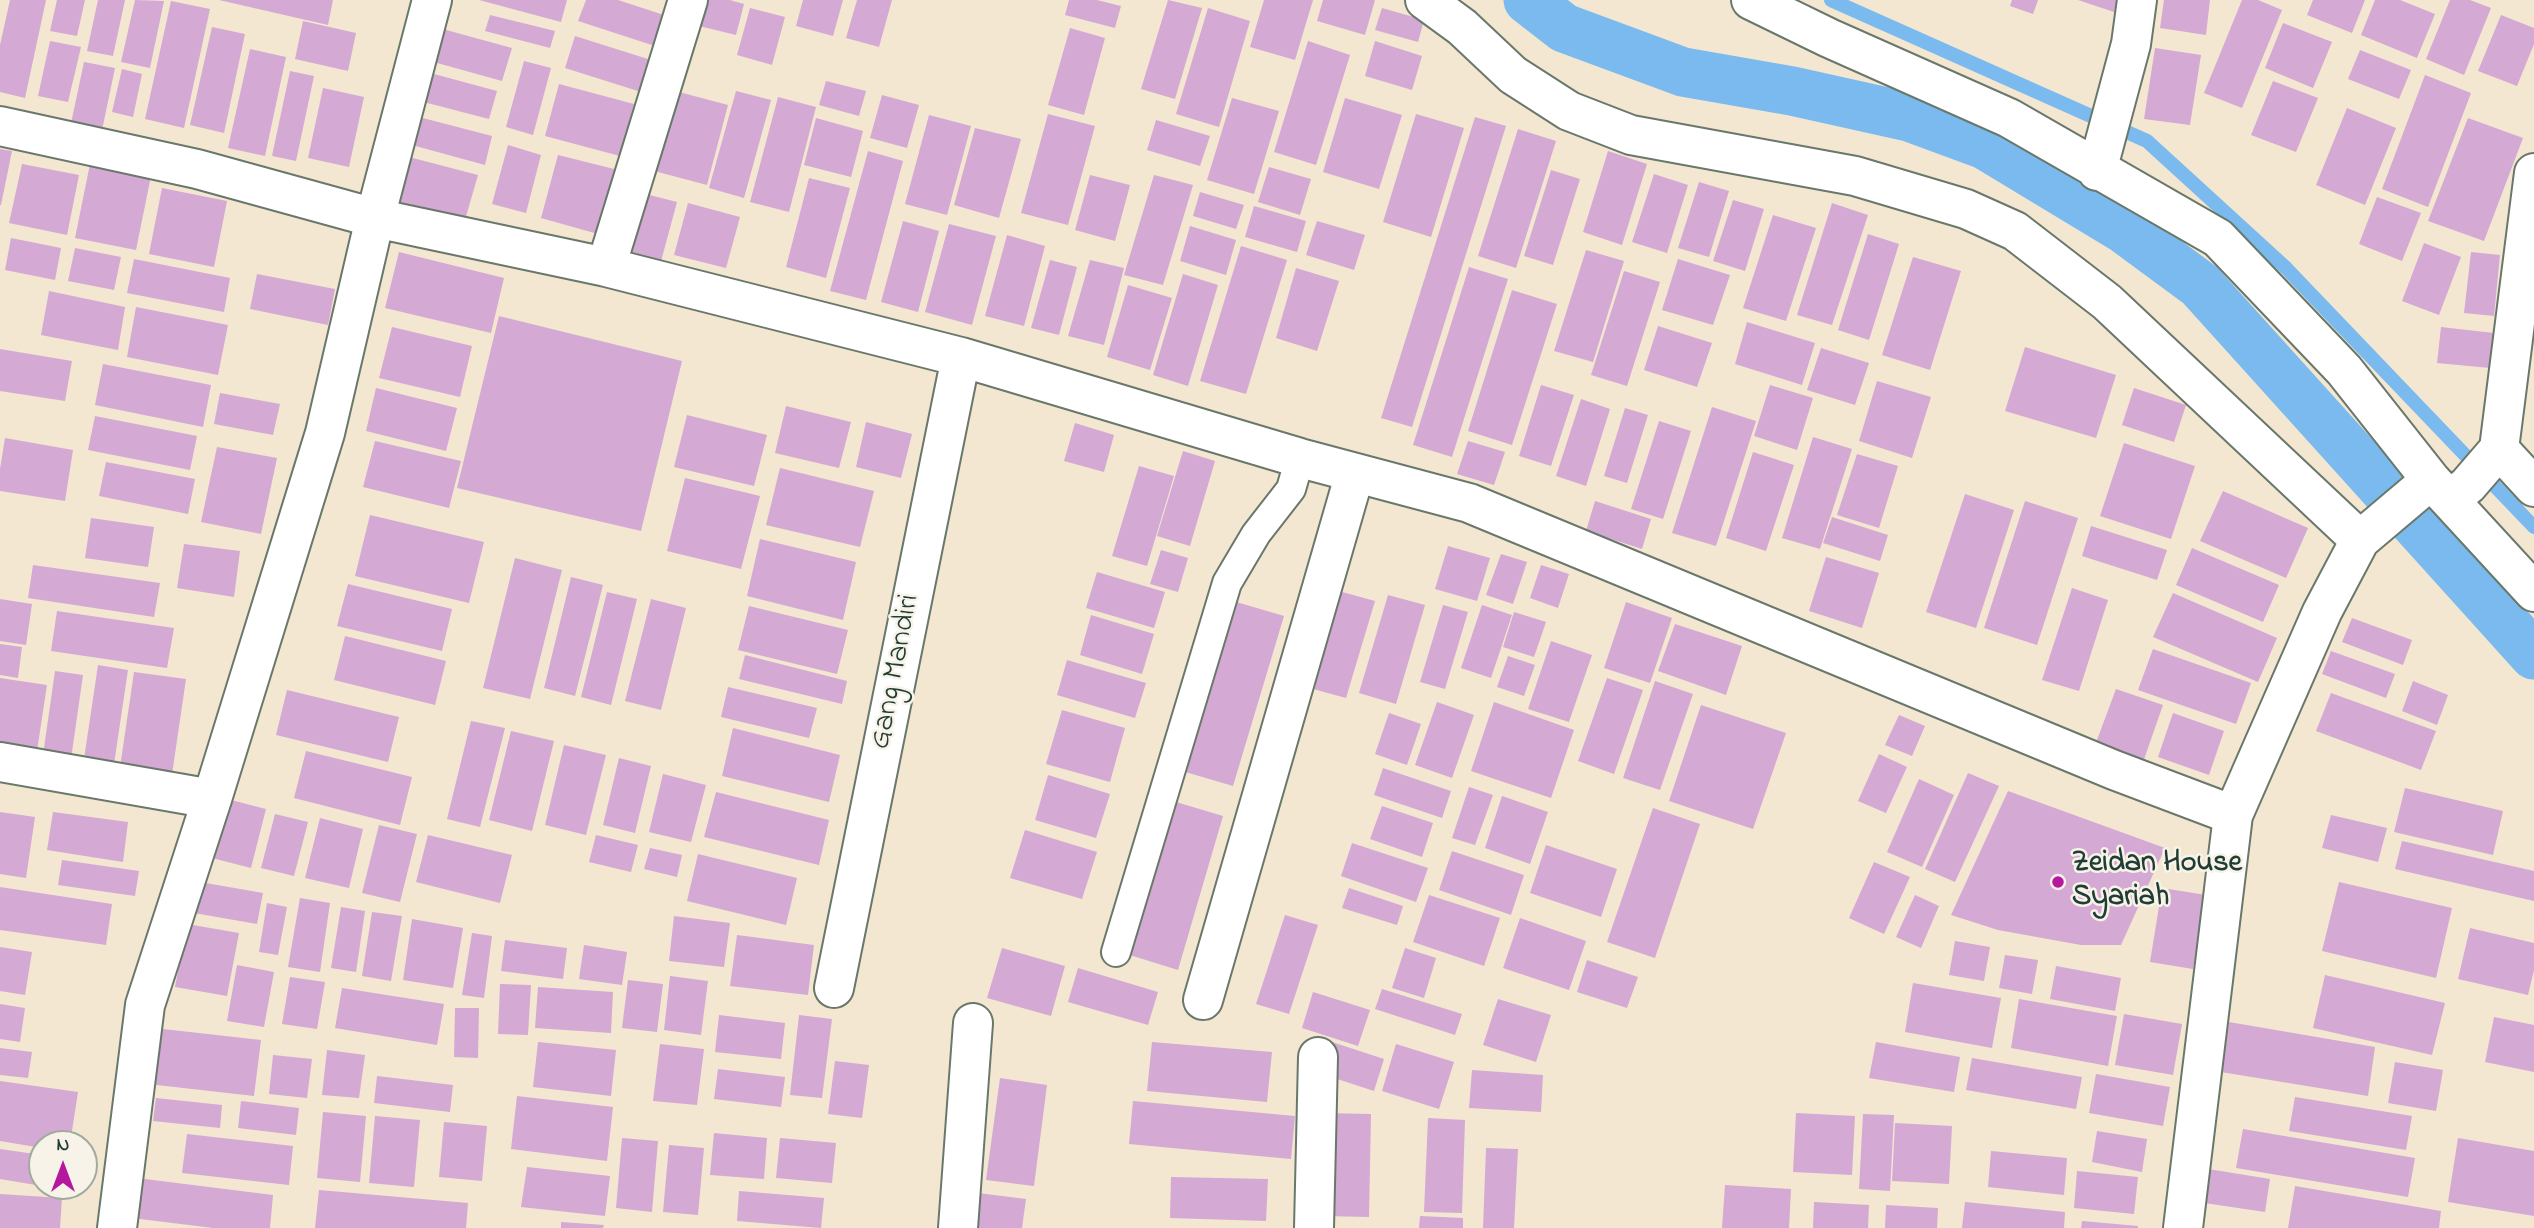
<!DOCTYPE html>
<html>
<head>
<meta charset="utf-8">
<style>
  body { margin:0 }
  #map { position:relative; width:2534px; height:1228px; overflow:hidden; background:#f3e7d1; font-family:"Indie Flower",sans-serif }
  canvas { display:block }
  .north { position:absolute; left:28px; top:1130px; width:70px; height:70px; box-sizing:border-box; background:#f7f3e8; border:2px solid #a1aaa0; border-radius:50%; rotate:0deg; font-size:19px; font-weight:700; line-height:28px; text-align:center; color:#1f3d34 }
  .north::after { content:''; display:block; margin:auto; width:24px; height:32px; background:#b5179e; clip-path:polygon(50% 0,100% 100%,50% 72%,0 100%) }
</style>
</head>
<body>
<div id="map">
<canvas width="2534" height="1228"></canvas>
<div class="north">N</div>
</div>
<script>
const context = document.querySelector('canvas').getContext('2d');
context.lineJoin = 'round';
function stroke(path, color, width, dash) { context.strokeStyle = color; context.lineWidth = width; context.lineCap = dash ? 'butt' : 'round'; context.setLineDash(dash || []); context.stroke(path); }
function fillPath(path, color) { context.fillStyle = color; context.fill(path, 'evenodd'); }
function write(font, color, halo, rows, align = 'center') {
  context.font = font + ' "Indie Flower",sans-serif'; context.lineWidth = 5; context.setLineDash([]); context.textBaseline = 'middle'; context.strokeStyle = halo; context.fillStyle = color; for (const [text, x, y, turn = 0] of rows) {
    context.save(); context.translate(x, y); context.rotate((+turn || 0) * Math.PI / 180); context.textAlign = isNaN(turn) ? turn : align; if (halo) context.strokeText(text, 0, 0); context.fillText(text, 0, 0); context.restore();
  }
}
stroke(new Path2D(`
  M1831,0l316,141 139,127 248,259`), '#7bbaef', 14);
stroke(new Path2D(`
  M1528,0l36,28 119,44 109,19 117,26 76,28 139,84 76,56 334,370`), '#7bbaef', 49);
fillPath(new Path2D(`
  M10,0h36l-21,98 -25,-6v-47z
  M57,0h28l-8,36 -27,-5z
  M98,0h27l-12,56 -26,-5z
  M135,0l29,1 -14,67 -29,-6z
  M219,0h114l-5,25z
  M479,0h88l-6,22z
  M586,0h32l52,17 -9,31 -83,-27z
  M698,0h32l14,4 -8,31 -45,-11z
  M803,0h40l-10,36 -37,-10z
  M857,0h35l-13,47 -33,-9z
  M1069,0h28l24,6 -6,22 -50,-13z
  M1168,0l34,8 -27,91 -34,-10z
  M1264,0h49l-18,60 -45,-13z
  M1323,0h52l-10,35 -48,-14z
  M2012,0h26l-5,14 -23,-8z
  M2078,0h44l-5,13z
  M2164,0h46l-4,35 -46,-7z
  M2242,0h16l24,10 -40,98 -38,-15z
  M2313,0h52l-13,33 -45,-18z
  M2375,0h25l35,14 -18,44 -56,-23z
  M2450,0h20l21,8 -27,67 -38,-16z
  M171,1l39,8 -26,119 -39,-9z
  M750,8l35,9 -13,48 -35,-10z
  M1208,8l42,13 -31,106 -43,-13z
  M1382,8l42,12 -6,22 -43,-12z
  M490,15l65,16 -5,17 -65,-17z
  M2501,15l33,13v16l-17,42 -39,-15z
  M303,21l53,12 -8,38 -53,-12z
  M2283,23l49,19 -19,46 -48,-20z
  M212,27l33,7 -21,99 -34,-8z
  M439,28l73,20 -10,33 -72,-20z
  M1070,28l35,10 -21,77 -36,-10z
  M575,36l76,24 -10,32 -76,-24z
  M50,41l31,6 -13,55 -30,-6z
  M1308,41l42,14 -34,110 -42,-13z
  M1375,41l47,15 -10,34 -47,-14z
  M2155,48l46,7 -11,70 -46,-6z
  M250,49l36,8 -21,99 -37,-8z
  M2360,50l51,20 -12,29 -51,-20z
  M524,61l27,7 -18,67 -27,-8z
  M84,62l31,6 -14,67 -31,-7z
  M122,69l20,5 -9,43 -21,-5z
  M290,71l24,5 -18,85 -24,-5z
  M423,71l74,20 -8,28 -73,-19z
  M2425,75l46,18 -43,114 -46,-18z
  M826,81l40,10 -7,25 -40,-11z
  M2273,81l45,17 -22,54 -45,-17z
  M559,84l75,20 -14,52 -75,-20z
  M323,88l41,9 -15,70 -41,-9z
  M664,88l64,17 -21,80 -64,-17z
  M736,91l35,9 -27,98 -35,-10z
  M882,95l37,10 -12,43 -37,-10z
  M778,97l38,10 -27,105 -39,-10z
  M1232,98l47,13 -25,83 -47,-14z
  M1345,98l57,17 -23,74 -56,-17z
  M2347,108l49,20 -31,77 -49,-20z
  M1048,114l47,12 -27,99 -47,-12z
  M1416,114l48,14 -33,109 -48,-15z
  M929,115l42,11 -24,89 -42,-11z
  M419,117l73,19 -7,29 -73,-20z
  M1475,117l31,9 -94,301 -31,-9z
  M816,118l47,13 -12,46 -47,-12z
  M2468,118l55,20 -39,103 -56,-20z
  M1156,120l54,16 -10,30 -53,-16z
  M975,128l46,11 -22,79 -45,-13z
  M1518,129l38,12 -40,127 -38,-12z
  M508,145l33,10 -15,58 -34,-9z
  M0,149l12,2 -11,54h-1z
  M868,151l35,10 -37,139 -36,-9z
  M1608,151l39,13 -25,81 -39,-13z
  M558,155l64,16 -17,65 -64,-18z
  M409,157l69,18 -13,45 -69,-18z
  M22,164l57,11 -12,60 -58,-12z
  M90,164l61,12 -15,74 -61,-12z
  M1269,167l42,12 -11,36 -42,-13z
  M1551,170l29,9 -27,86 -29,-9z
  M1654,174l34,11 -21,68 -35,-11z
  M1090,175l40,10 -15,56 -40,-11z
  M1154,175l39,10 -30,100 -39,-10z
  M809,178l41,10 -24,90 -40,-11z
  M1699,182l30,9 -20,66 -31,-9z
  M162,188l65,13 -13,66 -65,-13z
  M634,191l43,11 -17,63 -43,-11z
  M1200,192l44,13 -8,24 -43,-13z
  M2377,197l44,16 -19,48 -43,-17z
  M1733,200l31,9 -19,62 -32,-10z
  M688,203l52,14 -14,51 -52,-13z
  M1832,203l36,12 -36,110 -35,-10z
  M1254,206l52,15 -9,31 -52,-15z
  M1773,215l43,13 -30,93 -43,-13z
  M903,221l36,10 -21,81 -37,-10z
  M1317,221l48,14 -11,35 -48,-15z
  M949,224l47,12 -24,89 -47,-13z
  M1190,226l46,14 -10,35 -46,-14z
  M1868,234l31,10 -30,96 -31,-10z
  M1007,235l38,11 -21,80 -39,-10z
  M11,238l50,10 -6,32 -50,-10z
  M2424,243l37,14 -22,58 -37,-14z
  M1241,246l46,14 -41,134 -46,-13z
  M75,248l46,9 -7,33 -46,-9z
  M1586,250l38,11 -31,101 -39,-11z
  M399,252l105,26 -13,55 -106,-25z
  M2471,252l29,3 -6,61 -30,-3z
  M1913,257l48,14 -31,99 -48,-15z
  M134,259l96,19 -6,34 -97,-19z
  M1678,259l52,16 -17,50 -51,-15z
  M1050,260l27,7 -18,68 -28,-7z
  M1090,260l34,8 -20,77 -36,-9z
  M1469,267l39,12 -56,178 -39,-12z
  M1296,268l43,13 -22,70 -41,-13z
  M1624,271l36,11 -33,104 -36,-11z
  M257,274l78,15 -7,36 -78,-16z
  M1183,274l35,11 -30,101 -35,-11z
  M1128,285l44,13 -22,72 -43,-13z
  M1512,290l45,14 -45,141 -44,-14z
  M49,291l76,16 -7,43 -77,-15z
  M136,307l92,18 -10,50 -91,-18z
  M499,316l183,45 -41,170 -184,-43z
  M1747,322l68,21 -13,42 -67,-21z
  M1658,326l54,17 -15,44 -53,-17z
  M392,327l80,19 -12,51 -81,-19z
  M2441,327l53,6 -4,35 -53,-5z
  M2025,347l91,28 -20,63 -91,-27z
  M1821,348l48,15 -14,42 -48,-15z
  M0,349l72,12 -7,40 -65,-10z
  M103,364l108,21 -8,42 -108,-22z
  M1877,381l54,16 -19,61 -53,-17z
  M1541,385l33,10 -23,71 -32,-10z
  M1770,385l43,13 -16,52 -43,-14z
  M376,388l81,20 -11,43 -80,-20z
  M2134,388l52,17 -12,37 -52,-17z
  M220,393l60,11 -7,31 -59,-11z
  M1581,399l29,10 -24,77 -30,-10z
  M786,406l65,16 -12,46 -64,-15z
  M1712,407l44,14 -40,125 -44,-13z
  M1625,408l23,7 -21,68 -23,-7z
  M687,415l80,20 -13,51 -80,-19z
  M95,416l102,20 -7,34 -102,-20z
  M1659,421l32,10 -28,88 -32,-10z
  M866,422l46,12 -11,44 -45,-11z
  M1075,423l39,12 -10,37 -40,-11z
  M1813,437l39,12 -32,100 -38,-11z
  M5,438l68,12 -8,51 -65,-10v-22z
  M375,441l86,20 -12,47 -86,-21z
  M1468,441l37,11 -11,33 -37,-11z
  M2124,443l71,23 -24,73 -71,-23z
  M217,447l60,11 -16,76 -60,-12z
  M1183,451l32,10 -25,85 -33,-10z
  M1753,452l41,13 -28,86 -40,-13z
  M1857,454l41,12 -19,62 -42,-13z
  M106,462l89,17 -7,35 -89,-18z
  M1139,466l35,10 -27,90 -35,-10z
  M780,468l94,23 -14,56 -94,-22z
  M685,478l75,18 -19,73 -74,-18z
  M2223,491l85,37 -22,50 -86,-37z
  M1965,494l49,16 -38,118 -50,-16z
  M1595,501l56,18 -9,30 -56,-18z
  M2025,501l53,17 -41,127 -53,-17z
  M370,515l114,27 -15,61 -114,-27z
  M1832,517l56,18 -8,26 -57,-18z
  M91,518l63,9 -6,40 -63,-9z
  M2091,526l76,24 -10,30 -75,-24z
  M760,539l96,23 -13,58 -96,-24z
  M184,544l56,7 -6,46 -57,-9z
  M1448,546l42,12 -13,43 -42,-12z
  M2192,548l87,37 -16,37 -87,-37z
  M1161,550l27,8 -10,34 -28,-8z
  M1501,554l26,8 -14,42 -27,-9z
  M1826,557l53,16 -17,55 -53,-17z
  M515,558l47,12 -32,129 -47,-11z
  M33,565l127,18 -6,34 -126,-19z
  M1541,565l28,9 -11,34 -28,-10z
  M1097,572l68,20 -11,36 -68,-20z
  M571,577l32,8 -28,111 -31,-8z
  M348,584l104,25 -10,42 -105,-25z
  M2072,588l36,12 -29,91 -37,-11z
  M1335,590l40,11 -29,97 -40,-11z
  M607,592l30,7 -26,106 -30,-8z
  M2173,593l104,45 -19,44 -105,-45z
  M1388,595l37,10 -29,99 -37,-11z
  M0,599l32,5 -6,41 -26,-4z
  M651,599l35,9 -25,102 -36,-9z
  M1233,601l51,15 -51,170 -51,-15z
  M1626,602l46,16 -22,65 -46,-15z
  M1443,605l25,7 -23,77 -25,-7z
  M1482,605l30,10 -21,63 -30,-10z
  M749,606l99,24 -11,44 -99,-24z
  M57,611l117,17 -7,40 -116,-17z
  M1514,612l32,10 -12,35 -31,-10z
  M1091,615l63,19 -12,40 -62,-19z
  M2352,618l60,22 -9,25 -61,-23z
  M1675,624l67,22 -16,49 -68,-24z
  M345,636l101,25 -11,44 -101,-25z
  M1551,641l41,14 -23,67 -41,-13z
  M0,644l22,3 -4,31 -18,-3z
  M2153,649l98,34 -15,41 -98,-34z
  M2331,651l64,23 -9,24 -64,-24z
  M745,655l102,26 -5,23 -103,-25z
  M1508,656l27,9 -11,31 -27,-9z
  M1067,660l79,23 -11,35 -78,-23z
  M98,665l30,5 -14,94 -30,-5z
  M55,671l28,4 -12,84 -28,-4z
  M134,672l52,7 -16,109 -52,-7z
  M0,678l47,7 -12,79 -35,-5z
  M1607,678l36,12 -29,84 -36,-13z
  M1655,681l38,13 -33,96 -37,-12z
  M2413,681l35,14 -11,30 -35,-14z
  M728,687l89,21 -8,30 -88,-21z
  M2116,689l47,16 -21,60 -48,-17z
  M287,690l112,27 -11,45 -112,-27z
  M2331,693l105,38 -15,39 -105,-39z
  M1437,702l37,13 -22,63 -37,-13z
  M1494,702l80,28 -23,68 -80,-27z
  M1701,705l85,28 -33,96 -84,-28z
  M1062,710l63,18 -15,54 -64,-18z
  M1389,713l32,11 -14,41 -32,-11z
  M2173,713l51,18 -15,44 -51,-18z
  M1899,715l26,11 -13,30 -27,-11z
  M471,721l34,7 -25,99 -33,-8z
  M733,728l107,27 -11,47 -107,-26z
  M511,731l43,10 -22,90 -43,-11z
  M564,745l42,10 -20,80 -41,-10z
  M306,751l106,26 -12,48 -106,-27z
  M1879,754l28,13 -21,46 -28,-12z
  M619,758l32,8 -16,67 -32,-8z
  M1383,768l68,23 -9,27 -68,-23z
  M1968,773l31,13 -44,96 -30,-13z
  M663,774l43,11 -15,57 -42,-10z
  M1048,775l62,19 -14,44 -61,-18z
  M1919,779l35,16 -32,72 -35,-15z
  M1469,787l24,8 -18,50 -23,-7z
  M2405,788l98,23 -10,44 -99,-23z
  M2008,791l157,57 -44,97h-40l-83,-15 -47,-15z
  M716,792l113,28 -10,45 -115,-28z
  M1502,796l46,16 -18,52 -45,-16z
  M227,799l39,10 -15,59 -39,-10z
  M1166,799l57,17 -45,154 -58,-18z
  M1382,806l51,17 -11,34 -52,-18z
  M1653,808l47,16 -45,134 -48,-16z
  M0,812l35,5 -9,61 -26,-4z
  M53,812l75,10 -5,40 -76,-12z
  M275,814l33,8 -14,54 -33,-8z
  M2331,815l56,13 -9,34 -56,-14z
  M320,818l43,11 -14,59 -44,-10z
  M379,825l38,9 -17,68 -38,-9z
  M1025,830l72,22 -15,47 -72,-21z
  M428,835l84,20 -12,48 -84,-21z
  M596,835l42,10 -7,27 -42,-10z
  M2402,841l132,30v30l-139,-32z
  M1352,843l76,25 -12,34 -75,-26z
  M1546,845l71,24 -16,48 -71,-24z
  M650,848l32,7 -5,22 -33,-8z
  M1452,851l72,24 -13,40 -72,-25z
  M698,854l99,24 -11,47 -99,-24z
  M62,860l77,11 -4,25 -77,-11z
  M1874,862l36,15 -26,57 -35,-16z
  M200,882l63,11 -6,31 -63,-11z
  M2339,882l113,26 -16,70 -114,-27z
  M0,887l112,17 -6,41 -106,-15z
  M1349,888l54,18 -6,19 -55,-17z
  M2162,888l44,7 -13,74 -43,-7z
  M1429,895l71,23 -16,48 -71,-24z
  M1915,895l24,11 -18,42 -25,-11z
  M300,898l30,5 -10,69 -32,-5z
  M267,903l20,4 -9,48 -19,-3z
  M341,907l24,4 -9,61 -25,-4z
  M372,912l30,4 -11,65 -29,-5z
  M1285,915l33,10 -29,89 -33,-10z
  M674,916l56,7 -6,44 -55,-6z
  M1520,918l66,23 -17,49 -66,-22z
  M412,919l51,9 -10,60 -50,-8z
  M187,924l52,9 -12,63 -52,-9z
  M2470,928l64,15v27l-6,25 -70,-16z
  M472,933l20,3 -8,62 -22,-3z
  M737,935l77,10 -6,50 -78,-9z
  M505,940l62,8 -4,31 -62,-8z
  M1955,941l35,6 -6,34 -35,-6z
  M584,945l43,7 -5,33 -43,-6z
  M0,947l32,5 -7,43 -25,-4z
  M1002,948l63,18 -14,50 -64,-18z
  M1405,948l31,10 -12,40 -32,-10z
  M2005,955l33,5 -6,34 -33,-6z
  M1587,960l51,17 -11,31 -50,-16z
  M237,965l37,7 -10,55 -37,-6z
  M2056,966l65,12 -6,33 -65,-12z
  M1078,968l80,24 -10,33 -80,-23z
  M2325,975l120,28 -13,52 -119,-27z
  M670,976l38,5 -7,54 -37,-5z
  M290,977l35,5 -8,47 -35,-5z
  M628,980l35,4 -6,48 -35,-4z
  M1913,983l88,15 -9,50 -87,-16z
  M500,984l31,1 -3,50 -30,-1z
  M538,987l75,5 -2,41 -76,-5z
  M342,988l102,16 -7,41 -102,-17z
  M1382,989l80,25 -7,21 -80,-26z
  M1313,992l57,18 -12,36 -56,-18z
  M1498,999l53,16 -15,47 -53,-17z
  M2019,999l98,17 -9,50 -97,-18z
  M0,1004l25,4 -5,34 -20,-3z
  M455,1008h24l-1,50 -24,-1z
  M2124,1014l58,10 -9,51 -58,-10z
  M719,1015l66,8 -4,36 -66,-7z
  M799,1015l33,4 -10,79 -32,-3z
  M2494,1017l40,8v47l-49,-10z
  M2229,1022l146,25 -7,49 -147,-24z
  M154,1028l107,12 -7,56 -106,-12z
  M538,1042l78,8 -5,46 -78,-9z
  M1152,1042l120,10 -5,50 -120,-11z
  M1332,1042l52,17 -10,32 -52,-17z
  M1876,1042l84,15 -6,35 -85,-14z
  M660,1044l44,5 -7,56 -44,-4z
  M1396,1044l58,18 -15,47 -57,-18z
  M0,1048l32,4 -4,26 -28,-3z
  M327,1050l38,5 -6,43 -37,-3z
  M273,1055l39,4 -5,39 -38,-4z
  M1972,1058l110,19 -6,32 -110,-19z
  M835,1061l34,4 -7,53 -34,-4z
  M2395,1062l48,8 -7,41 -48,-8z
  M718,1069l67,8 -4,30 -67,-8z
  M1472,1070l71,5 -2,37 -72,-4z
  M2096,1074l74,13 -7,39 -74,-13z
  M377,1076l76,9 -3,27 -76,-9z
  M1000,1078l47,7 -13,101 -48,-6z
  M0,1081l78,11 -8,52h-28v4l-42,-7z
  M517,1096l96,11 -6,54 -96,-12z
  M2295,1097l117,19 -6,34 -117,-19z
  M156,1098l66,7 -2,23 -67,-7z
  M241,1101l58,7 -3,27 -58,-7z
  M1133,1101l162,15 -4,43 -162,-15z
  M323,1112l43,4 -6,66 -43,-4z
  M1324,1113l47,1 -2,103 -47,-1z
  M1796,1113l59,3 -3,59 -59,-3z
  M1863,1114l31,1 -4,76 -31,-2z
  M375,1116l45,4 -6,67 -45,-4z
  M1428,1118l37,2 -3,93 -38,-1z
  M444,1122l43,4 -5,55 -43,-4z
  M1895,1123l57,3 -3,58 -57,-3z
  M2243,1129l172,29 -7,39 -172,-29z
  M2097,1131l50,8 -5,33 -50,-10z
  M714,1133l53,5 -3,41 -54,-4z
  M187,1134l106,12 -4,39 -107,-12z
  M622,1138l36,3 -6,71 -36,-4z
  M780,1138l56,5 -4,40 -56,-5z
  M2458,1138l76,13v65l-86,-14z
  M669,1145l35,3 -6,67 -35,-3z
  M1486,1148l32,1 -4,79h-31z
  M0,1149l42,6v31l-42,-7z
  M1991,1151l76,7 -3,37 -76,-8z
  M527,1167l83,9 -5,40 -84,-9z
  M2196,1167l74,12 -5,33 -74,-11z
  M2077,1171l61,6 -4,37 -60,-6z
  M1171,1177l97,2 -2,42 -96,-3z
  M137,1178l136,17 -3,33h-57l-81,-10z
  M1725,1185l66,4 -2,39h-67z
  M2295,1186l146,25 -2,17h-151z
  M319,1190l149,13 -2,25h-151z
  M739,1191l85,7 -3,30 -84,-7z
  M970,1192l56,7 -4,29h-57z
  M0,1194l62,4 -2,30h-60z
  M1814,1202l55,3 -1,23h-55z
  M1965,1202l100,10 -1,16h-102z
  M1886,1205l52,3 -1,20h-52z
  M1420,1216l43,2v10h-44z
  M2082,1221l56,5v2h-57z
  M561,1222l43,3 -1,3h-42z`), '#d4a9d4');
const service = new Path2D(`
  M1116,952l111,-369 29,-49 35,-45 9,-31`);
const minor = new Path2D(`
  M1425,0l37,27 51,48 56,36 62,24 224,41 111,33 49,22 92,71 253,238
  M1751,0l78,38 180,80 209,120 126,132 87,110 103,112
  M0,126l197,43 178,49 231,49 355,90 339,101 169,45 645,267 119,45
  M2097,171l34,-127 6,-44
  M606,267l82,-267
  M2499,449l35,38
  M2450,500l18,-15 31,-36 35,-276
  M0,762l212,37
  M834,988l127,-631
  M1203,1000l152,-527
  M117,1228l28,-223 67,-206 113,-366 50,-215 57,-218
  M958,1228l15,-205
  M1314,1228l4,-171
  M2183,1228l50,-413 89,-203 38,-72 71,-60`);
stroke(service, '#69786b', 32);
stroke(minor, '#69786b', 42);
stroke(service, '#fff', 28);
stroke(minor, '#fff', 38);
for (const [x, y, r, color] of [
  [2058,882,7,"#b5179e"]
]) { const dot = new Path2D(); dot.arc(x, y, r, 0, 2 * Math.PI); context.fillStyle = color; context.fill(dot); stroke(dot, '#f7f3e8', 2.5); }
write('30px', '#1f3d34', '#f7f3e8', [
  ["Gang Mandiri",897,672,-79]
]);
write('bold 30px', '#1f3d34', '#f7f3e8', [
  ["Zeidan House",2072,865],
  ["Syariah",2072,899]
], 'left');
</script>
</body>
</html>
